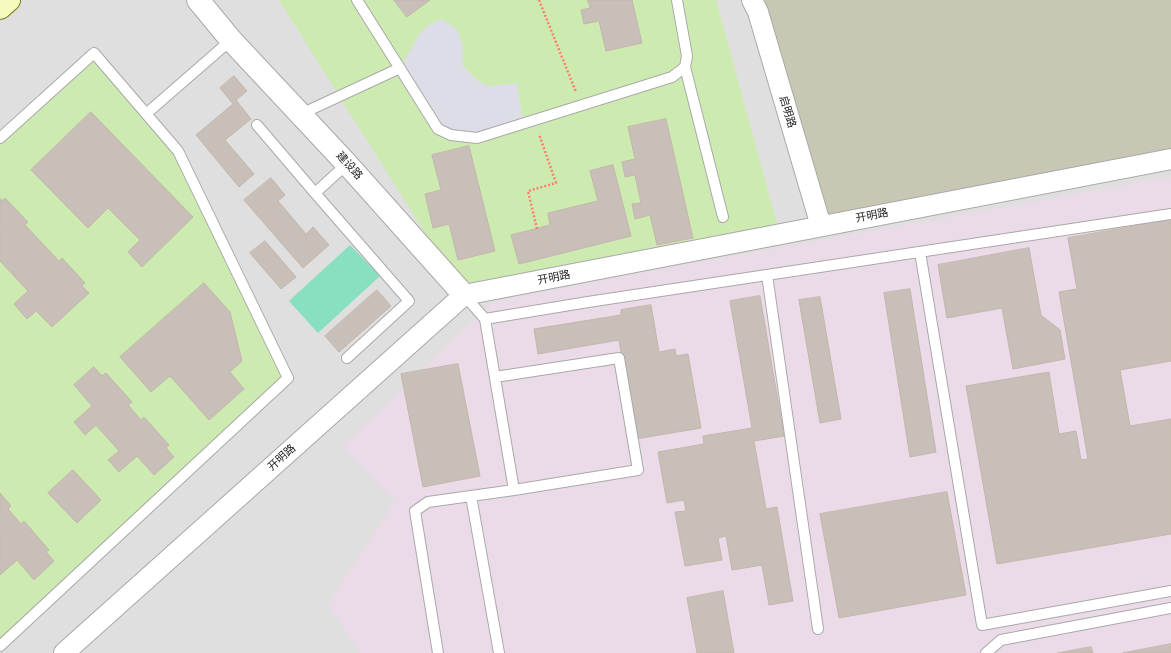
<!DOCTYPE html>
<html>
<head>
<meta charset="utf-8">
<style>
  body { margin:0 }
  canvas { display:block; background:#f2efe9 }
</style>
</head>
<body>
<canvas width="1171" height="653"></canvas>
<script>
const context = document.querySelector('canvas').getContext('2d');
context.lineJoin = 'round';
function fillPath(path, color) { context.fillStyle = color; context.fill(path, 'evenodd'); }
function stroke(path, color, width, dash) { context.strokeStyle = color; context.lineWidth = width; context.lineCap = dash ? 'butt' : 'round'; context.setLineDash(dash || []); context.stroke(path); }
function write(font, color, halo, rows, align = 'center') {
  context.font = font + ' Signika,"Noto Sans SC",sans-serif'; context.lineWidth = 3; context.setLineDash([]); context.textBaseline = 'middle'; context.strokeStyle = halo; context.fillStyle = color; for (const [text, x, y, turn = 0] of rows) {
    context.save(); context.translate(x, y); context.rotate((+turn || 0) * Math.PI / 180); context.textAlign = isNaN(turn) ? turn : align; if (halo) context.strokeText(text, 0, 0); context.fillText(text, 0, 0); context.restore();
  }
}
fillPath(new Path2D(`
  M0,0h1171v653h-1171z`), '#e0dfdf');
fillPath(new Path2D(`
  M1171,177v476h-810l-33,-49 67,-103 -53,-54 151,-145 125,-25z`), '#ebdbe8');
fillPath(new Path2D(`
  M752,0h419v159l-350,67z`), '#c7c7b4');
fillPath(new Path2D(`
  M279,0h437l64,235 -316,60z
  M94,53l84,98 110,227 -288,268v-508z`), '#cdebb0');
fillPath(new Path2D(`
  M350,245l30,31 -62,57 -29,-32z`), '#88e0be');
fillPath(new Path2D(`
  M442,19l16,11 4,14 1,21 11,13 14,8 29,-3 6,40 -46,15 -39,-9 -38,-61 20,-35 10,-9z`), '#dddde8');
const building = new Path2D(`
  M394,0h36l-23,17z
  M588,0h44l10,43 -36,8 -7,-30 -15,3 -3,-14 9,-2z
  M234,76l13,15 -11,9 15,19 -26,21 29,34 -15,13 -43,-52 37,-31 -13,-16z
  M91,112l102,105 -51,50 -14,-15 12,-12 -32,-32 -20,20 -57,-58z
  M666,119l27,119 -36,7 -7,-30 -15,4 -3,-15 9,-1 -6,-28 -10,2 -3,-15 13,-3 -7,-32z
  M469,146l26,105 -37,9 -9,-36 -16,4 -8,-34 16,-4 -9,-35z
  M613,165l18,71 -112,28 -8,-29 39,-10 -2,-12 50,-12 -8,-30z
  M271,178l14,17 -7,6 28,33 7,-7 16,18 -26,23 -59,-68z
  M0,198l2,3 3,-3 23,24 -3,3 34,36 3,-3 23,25 -3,3 7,7 -37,34 -16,-16 -9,8 -13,-15 14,-13 -28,-30z
  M1171,220v141l-51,9 10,56 41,-7v115l-174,30 -31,-178 83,-14 10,62 17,-3 5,29 7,-1 -29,-167 18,-3 -9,-51z
  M265,241l31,36 -15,12 -31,-36z
  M1029,248l12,67 19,15 5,29 -52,10 -11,-61 -55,10 -9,-53z
  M204,283l26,29 12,49 -12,11 14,17 -35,31 -39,-44 -19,16 -31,-35z
  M910,289l26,163 -26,5 -26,-164z
  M377,290l14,16 -52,46 -14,-16z
  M760,296l24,140 -30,5 12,68 11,-2 16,94 -24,4 -7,-40 -30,5 -6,-34 -8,2 4,22 -37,6 -10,-54 11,-1 -2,-11 -17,3 -9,-51 46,-8 -1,-8 49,-8 -22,-127z
  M820,297l21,122 -21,4 -21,-123z
  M651,305l8,47 16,-3 1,7 12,-2 13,74 -65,11 -17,-99 -81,14 -4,-25 87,-14v-5z
  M458,364l22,112 -57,11 -22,-113z
  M94,367l8,9 4,-3 26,29 -4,3 13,15 3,-3 25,28 -3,3 8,9 -20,18 -17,-19 -18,16 -11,-12 11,-9 -23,-26 -11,10 -11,-13 18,-16 -18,-21z
  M73,470l28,30 -24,23 -29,-30z
  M947,492l19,103 -127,23 -19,-104z
  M0,493l11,13 -3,3 13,15 3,-3 25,29 -3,2 8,9 -20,19 -17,-20 -17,15z
  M723,591l11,62h-37l-10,-55z
  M1171,644v9h-48z
  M1091,647l2,6h-35z`);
fillPath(building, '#c7bfb8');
stroke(building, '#c4b6ab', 1);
const service = new Path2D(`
  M357,0l81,129 13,6 26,3 195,-61 13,-10 2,-11 -10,-56
  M685,67l38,150
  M146,114l85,-74
  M301,114l99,-46
  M257,125l58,68
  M0,138l94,-85 84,98 110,227 -288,268
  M920,252l62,373 189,-34
  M767,275l51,354
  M464,295l21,24 103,-17 583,-88
  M485,319l29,171 124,-20 -19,-112 -124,19
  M347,358l62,-57 -94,-108 32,-29
  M438,653l-23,-142 13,-9 43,-6
  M499,653l-28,-157 43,-6
  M986,653l15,-13 170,-32`);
const minor = new Path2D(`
  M752,0l6,12 63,214
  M64,653l400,-358 707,-136`);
const tertiary = new Path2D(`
  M198,0l33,40 116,124 117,131`);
const secondary = new Path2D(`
  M0,8l9,-8`);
stroke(service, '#a9a9a9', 12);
stroke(minor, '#a9a9a9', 22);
stroke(tertiary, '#a9a9a9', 24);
stroke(secondary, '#707d05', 24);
stroke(new Path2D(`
  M539,0l37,92
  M537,229l-9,-38 28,-8 -17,-49`), '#fa8072', 2.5, [2, 2]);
stroke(service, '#fff', 10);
stroke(minor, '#fff', 20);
stroke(tertiary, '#fff', 22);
stroke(secondary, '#f7fabf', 22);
write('11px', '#222', '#fff', [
  ["启明路",787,112,73],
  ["建设路",349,166,48],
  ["开明路",872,216,-11],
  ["开明路",554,278,-11],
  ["开明路",282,458,-42]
]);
</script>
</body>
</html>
